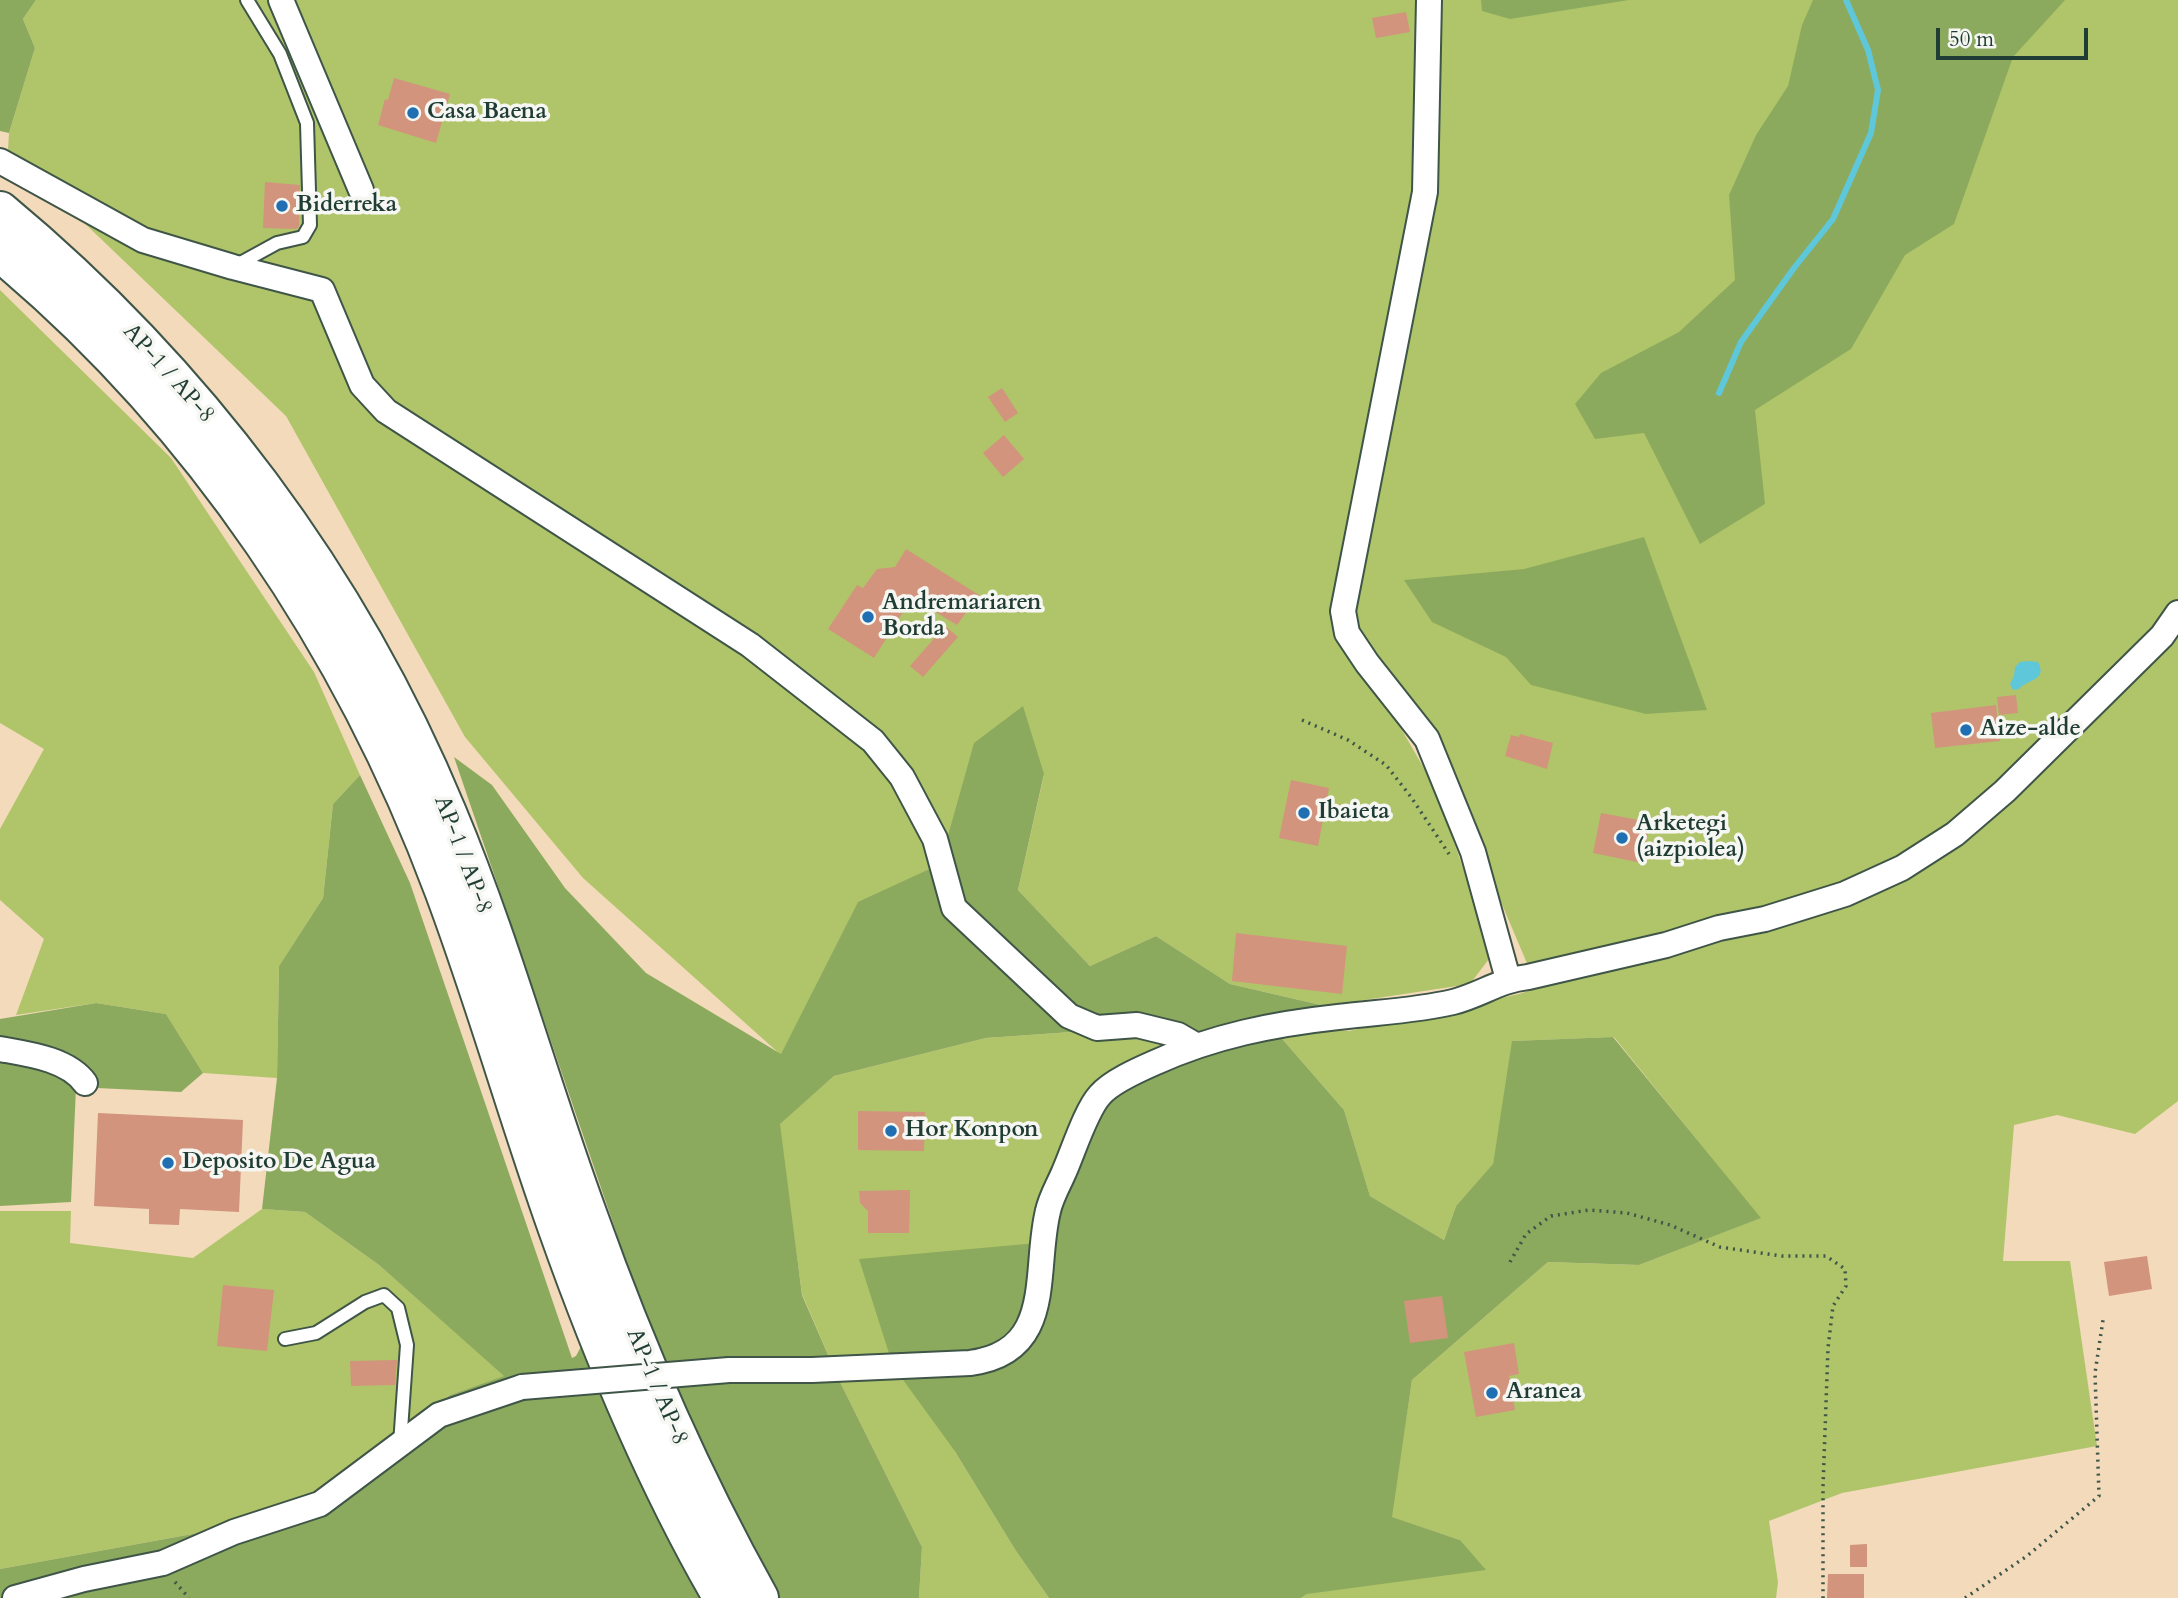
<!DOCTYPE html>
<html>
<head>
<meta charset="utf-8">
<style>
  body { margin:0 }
  #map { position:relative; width:2178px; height:1598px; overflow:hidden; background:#f2dabb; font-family:Cardo,serif }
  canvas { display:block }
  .scale { position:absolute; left:1936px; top:28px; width:152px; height:32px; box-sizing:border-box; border:4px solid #1f3d34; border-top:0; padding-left:9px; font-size:21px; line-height:24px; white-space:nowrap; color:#1f3d34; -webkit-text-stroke:5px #f6f6f2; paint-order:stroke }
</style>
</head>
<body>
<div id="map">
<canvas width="2178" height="1598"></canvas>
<div class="scale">50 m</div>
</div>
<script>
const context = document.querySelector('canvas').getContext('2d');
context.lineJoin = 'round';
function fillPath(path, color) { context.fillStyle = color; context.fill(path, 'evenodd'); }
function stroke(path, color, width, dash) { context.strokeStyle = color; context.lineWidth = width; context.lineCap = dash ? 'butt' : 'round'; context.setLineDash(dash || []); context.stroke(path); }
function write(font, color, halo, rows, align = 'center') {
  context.font = font + ' Cardo,serif'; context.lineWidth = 7; context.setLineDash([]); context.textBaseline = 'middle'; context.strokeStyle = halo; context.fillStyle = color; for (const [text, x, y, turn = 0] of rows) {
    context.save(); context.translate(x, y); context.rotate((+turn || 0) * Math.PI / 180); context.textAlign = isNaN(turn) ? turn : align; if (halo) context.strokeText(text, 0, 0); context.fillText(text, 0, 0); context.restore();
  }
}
fillPath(new Path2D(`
  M36,0h2142v1101l-43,33 -78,-19 -43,10 -11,136h67l27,185 -255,47 -73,28 9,61 -2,16h-475l6,-4 153,-54 -69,-23 21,-137 136,-118 91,3 121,-47 -146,-181 -101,4 -20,124 -37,41 -12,34 -74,-44 -26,-86 -73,-84 78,5 170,-37 191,-63 -181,37 -75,-177 -105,-153 88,153 55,164 -22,29 -145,22 -95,-22 -74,-48 -66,30 -72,-76 26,-115 -104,89 -82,39 -77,152 -198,-177 -118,-141 -179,-321 -278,-266 1,-17 26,-85 -12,-29z
  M0,290l171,168 143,214 46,103 -27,29 -10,94 -44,68 -2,112 -74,-5 -37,-59 -70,-11 -80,12 28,-76 -44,-39v-71l44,-80 -44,-26z
  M1142,1027l49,18 -139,200 -98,205 62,101 33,47h-130l3,-51 -83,-167 -37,-86 -23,-170 55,-48 152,-38z
  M262,1209l43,3 74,53 126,111 -55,19 -125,92 -116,44 -209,38v-358h71l-1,32 123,15z`), '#b0c56a');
fillPath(new Path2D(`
  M0,0h36l-13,19 12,29 -26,85 -9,-2z
  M1481,0h148l-119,19 -28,-8z
  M1813,0h252l-52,57 -59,167 -49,31 -54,94 -96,61 10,94 -65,40 -56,-111 -49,6 -20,-35 26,-31 78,-41 56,-52 -6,-85 27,-60 32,-49 14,-61z
  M1644,537l63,173 -61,4 -115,-29 -25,-28 -74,-35 -28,-42 120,-11z
  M1023,706l21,68 -26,116 72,76 66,-30 74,48 95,22 -54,20 73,84 26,86 74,44 12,-34 37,-42 19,-123 101,-4 148,181 -122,47 -91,-3 -136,118 -20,137 68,23 26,30 -179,24 -6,4h-252l-33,-47 -62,-101 -61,-84 -34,-107 178,-16 15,2 38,-132 100,-67 -48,-19 -156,11 -152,38 -54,48 22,171 37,85 83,167 -3,51h-919v-29l209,-38 116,-44 125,-92 54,-19 -125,-111 -74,-53 -43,-3 15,-131 2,-112 44,-68 10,-94 27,-29 50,108 162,475 4,-2 50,-95 -172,-504 38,28 73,103 81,85 135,81 77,-152 82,-38 34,-121z
  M96,1003l70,11 37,59 -22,19 -105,-5 -5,115 -71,4v-187z`), '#8caa5e');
fillPath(new Path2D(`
  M2029,661l9,1c10,19 -11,17 -19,27l-6,1 -3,-6 4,-8 1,-9 5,-5z`), '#5ec7d9');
stroke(new Path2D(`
  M1719,393l22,-51 53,-74 39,-49 38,-86 7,-43 -10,-40 -22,-50`), '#5ec7d9', 6);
fillPath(new Path2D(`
  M1406,12l4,20 -34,6 -4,-20z
  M394,78l56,16 -14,49 -58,-18 7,-26 3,1z
  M265,182l35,3 -1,41 -2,3 -34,-1z
  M1002,388l16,25 -13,9 -17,-25z
  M1004,435l20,24 -21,18 -20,-24z
  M906,549l73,46 -22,30 -45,-27 -38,60 -46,-29 29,-44 6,3 14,-19 18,-2z
  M945,626l13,11 -35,40 -13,-11z
  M2016,695l2,18 -19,2 -2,-18z
  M1996,705l4,36 -65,7 -4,-35z
  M1520,734l33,9 -6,26 -42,-13 6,-21 8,2z
  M1291,780l38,8 -11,58 -39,-8z
  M1601,813l49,9 -8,41 -49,-10z
  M1236,933l111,13 -5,48 -110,-13z
  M858,1111l67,1 -1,39 -66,-1z
  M98,1113l145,7 -4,92 -59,-3 -1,16 -30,-1v-15l-55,-3z
  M910,1190l-1,43h-41v-22l-8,-8 -1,-12z
  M2147,1256l5,33 -43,7 -5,-34z
  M223,1285l51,5 -7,61 -50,-5z
  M1442,1296l6,42 -38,5 -6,-42z
  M1514,1343l5,31 -10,2 6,34 -39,7 -12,-65z
  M397,1360l-2,25 -44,1 -1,-25z
  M1867,1544v23h-17v-22z
  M1828,1574h36v24h-37z`), '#d2947c');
const lane = new Path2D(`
  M235,266l42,-23 26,-6 7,-12 -3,-102 -27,-69 -33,-54
  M285,1339l31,-6 49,-31 19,-7 14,13 9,37 -7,99`);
const street = new Path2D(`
  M281,0l80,190
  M1429,0l-4,192 -82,419 4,22 20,30 60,76 46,113 35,127
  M0,161l143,79 90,27 89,23 40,95 24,26 364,234 123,96 29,36 33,62 19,69 115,108 28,12 40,-3 41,10 19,11
  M0,1049c28,5 68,10 85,34
  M729,1370h83l158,-7c86,-11 63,-92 78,-152 3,-14 11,-27 16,-39 9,-20 22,-62 36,-77 11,-13 38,-25 54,-32 59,-27 120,-39 184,-46 39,-5 77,-6 115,-15 28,-7 46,-22 75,-25l138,-32 53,-17 46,-9 80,-25 57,-26 53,-34 50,-43 157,-155 16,-23
  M15,1598l69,-19 79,-16 71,-31 86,-28 119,-89 83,-28`);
const highway = new Path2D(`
  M0,211c194,161 350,368 447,602 55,131 92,270 141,403 47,132 103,260 171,382
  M0,252c201,167 353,394 444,638 42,112 74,227 114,339 45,127 97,252 165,369`);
stroke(lane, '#3f5548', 16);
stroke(street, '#3f5548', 28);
stroke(highway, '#3f5548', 42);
stroke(new Path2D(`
  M1302,720l46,20 38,25 25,32 38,57
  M1510,1262l16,-28 25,-18 38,-6 38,3 43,12 50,22 62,9h44l19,13 1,17 -13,20 -5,42 -5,139v111
  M175,1582l14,16
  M1965,1598l62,-42 72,-60 -4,-123 8,-53`), '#3f5548', 3.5, [2, 5]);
stroke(lane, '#fff', 12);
stroke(street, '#fff', 24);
stroke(highway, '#fff', 38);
const streetBridge = new Path2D(`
  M522,1387l207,-17`);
stroke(streetBridge, '#3f5548', 28, []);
stroke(streetBridge, '#fff', 24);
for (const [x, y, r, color] of [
  [413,113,7,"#1f6fb2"],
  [282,206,7,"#1f6fb2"],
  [868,617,7,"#1f6fb2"],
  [1966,730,7,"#1f6fb2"],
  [1304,813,7,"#1f6fb2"],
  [1622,838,7,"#1f6fb2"],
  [891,1131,7,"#1f6fb2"],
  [168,1163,7,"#1f6fb2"],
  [1492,1393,7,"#1f6fb2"]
]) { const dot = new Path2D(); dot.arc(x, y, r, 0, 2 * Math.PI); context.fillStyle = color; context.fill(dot); stroke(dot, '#f6f6f2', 2.5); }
write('bold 23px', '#1f3d34', '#f6f6f2', [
  ["Casa Baena",427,113],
  ["Biderreka",296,206],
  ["Andremariaren",882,604],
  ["Borda",882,630],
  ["Aize-alde",1980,730],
  ["Ibaieta",1318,813],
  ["Arketegi",1636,825],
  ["(aizpiolea)",1636,851],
  ["Hor Konpon",905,1131],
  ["Deposito De Agua",182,1163],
  ["Aranea",1506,1393]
], 'left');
write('23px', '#1f3d34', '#f6f6f2', [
  ["AP-1 / AP-8",168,374,48],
  ["AP-1 / AP-8",462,855,69],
  ["AP-1 / AP-8",656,1387,67]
]);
</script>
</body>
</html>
